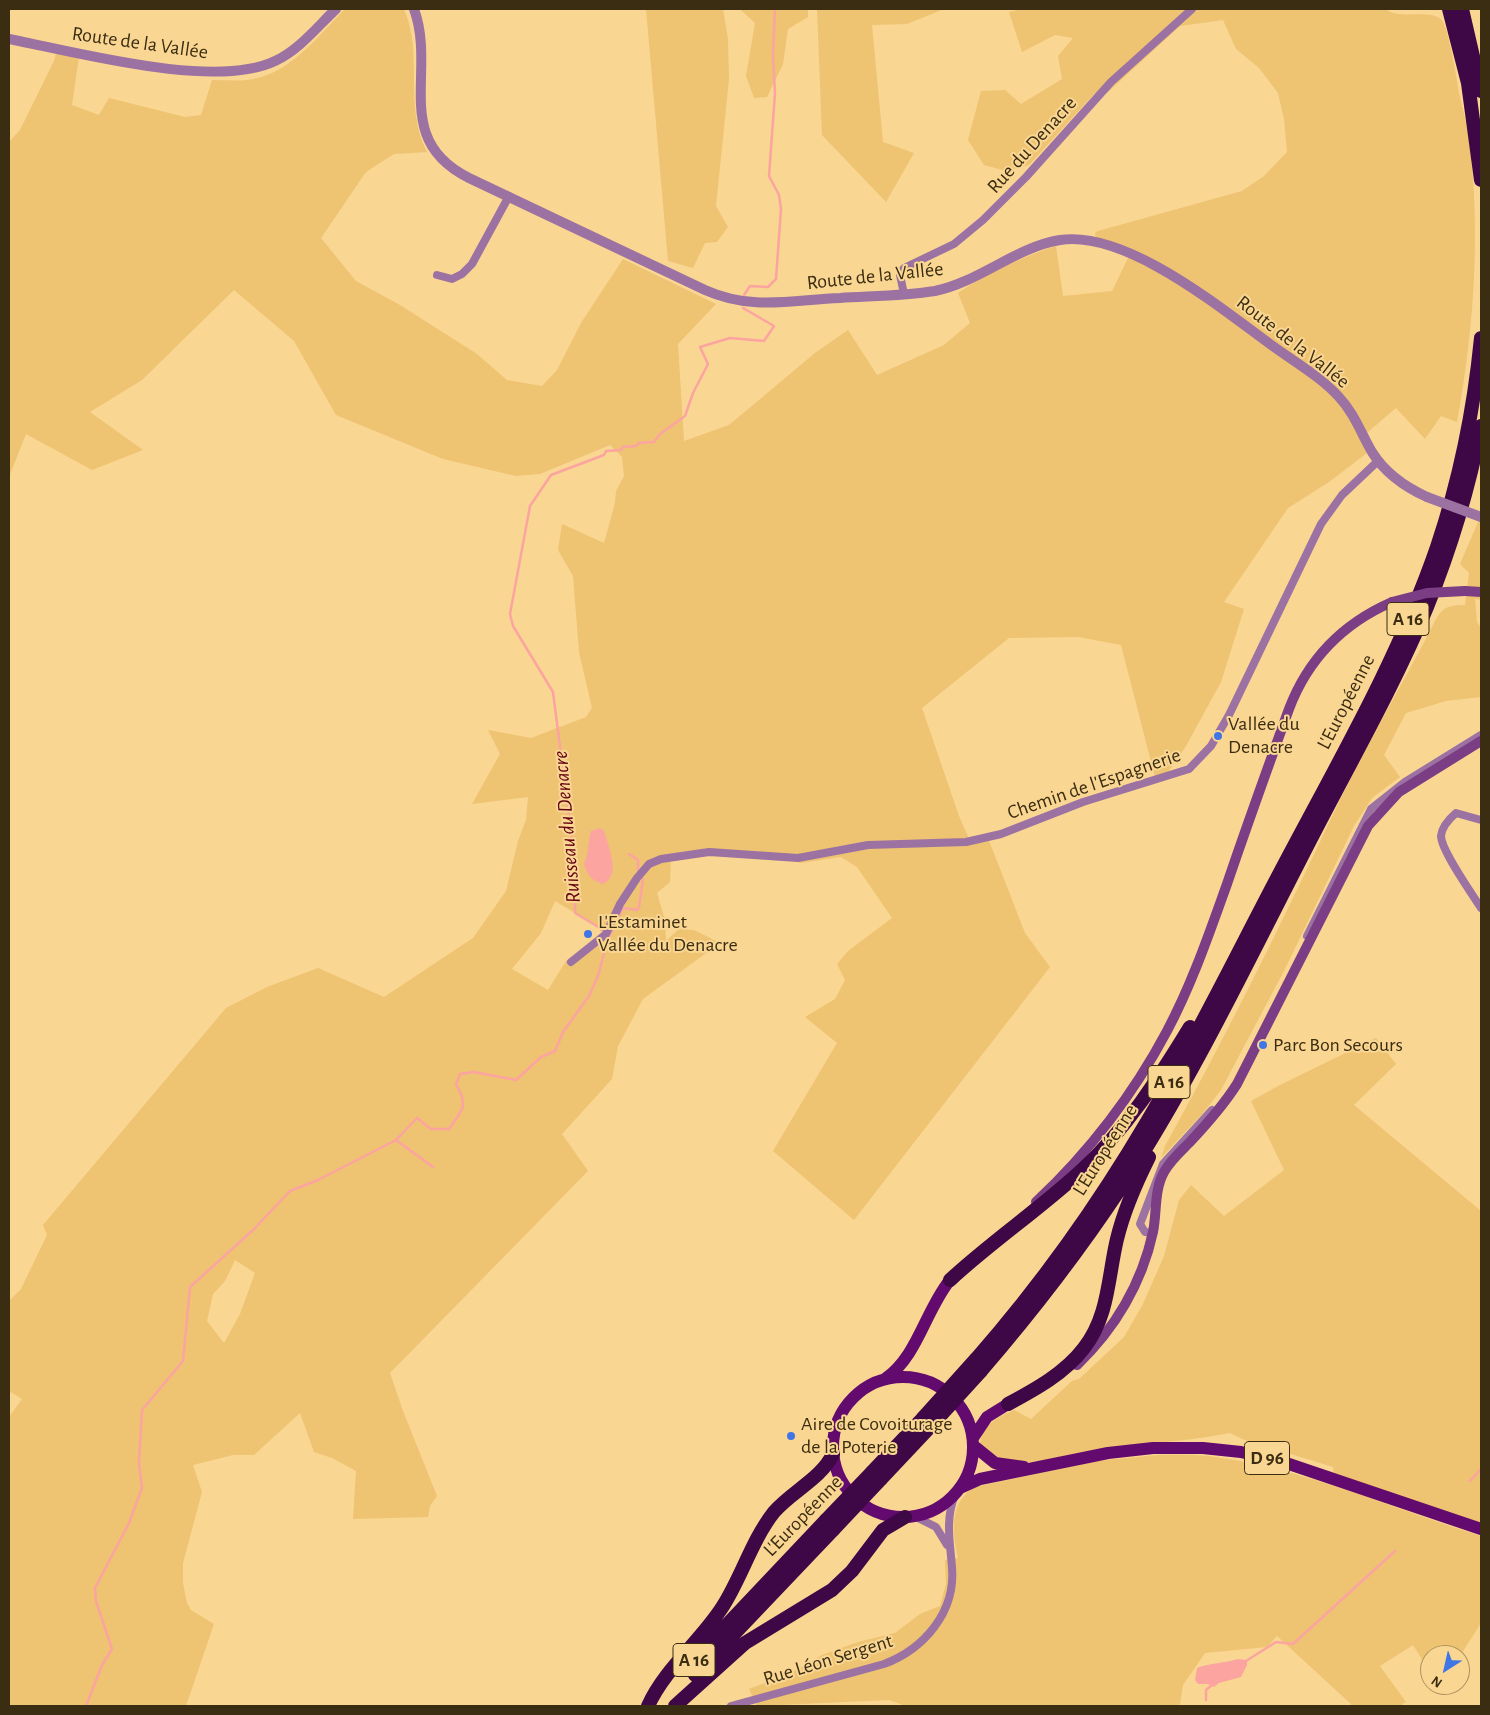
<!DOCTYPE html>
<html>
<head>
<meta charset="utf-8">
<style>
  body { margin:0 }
  #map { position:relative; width:1490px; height:1715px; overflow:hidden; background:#fad693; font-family:"Alegreya Sans",sans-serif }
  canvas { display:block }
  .frame { position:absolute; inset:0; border:10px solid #3b2d11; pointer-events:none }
  .north { position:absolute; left:1420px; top:1645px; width:50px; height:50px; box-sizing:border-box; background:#fad693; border:1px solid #ae925f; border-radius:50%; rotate:215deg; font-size:14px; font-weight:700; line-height:20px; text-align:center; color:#3b2d11 }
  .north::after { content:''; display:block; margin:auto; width:18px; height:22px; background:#3f75e5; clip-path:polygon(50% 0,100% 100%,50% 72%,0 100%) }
</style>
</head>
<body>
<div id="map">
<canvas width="1490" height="1715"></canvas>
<div class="frame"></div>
<div class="north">N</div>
</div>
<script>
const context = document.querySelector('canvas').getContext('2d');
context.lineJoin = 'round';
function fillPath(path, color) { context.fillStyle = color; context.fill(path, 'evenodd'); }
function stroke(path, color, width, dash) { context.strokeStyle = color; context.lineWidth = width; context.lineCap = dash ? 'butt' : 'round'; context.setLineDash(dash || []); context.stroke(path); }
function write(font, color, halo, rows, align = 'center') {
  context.font = font + ' "Alegreya Sans",sans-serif'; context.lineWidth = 4; context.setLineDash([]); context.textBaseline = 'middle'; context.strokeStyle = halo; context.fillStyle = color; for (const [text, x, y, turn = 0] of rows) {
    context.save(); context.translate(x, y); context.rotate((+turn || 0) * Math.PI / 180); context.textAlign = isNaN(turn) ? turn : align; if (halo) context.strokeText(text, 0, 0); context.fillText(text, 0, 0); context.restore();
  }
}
fillPath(new Path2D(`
  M345,9h59c20,45 -1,97 23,143l-33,2 -28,18 -45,66 35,43 44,24 77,49 30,26 35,6 15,-16 24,-47 42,-64 93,45 -38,40 6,97 45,-16 86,-72 33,-23 29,45 67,-30 26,-22 -12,-30c29,-20 64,-36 98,-47l7,50 49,-5 20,-41 -36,-12 -1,-5 3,-2 144,-40 22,-15 23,-24 -3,-33 -6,-26 -19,-25 -23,-19 -13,-29 -43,6 -73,67 -9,4 -3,-4 -66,72 -23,6 -22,-6 -16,-25 13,-49 24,-1 16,14 41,-25 -4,-23 15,-18 -18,-3 -33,17 -13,-40 13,-3h364c12,12 48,-2 57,13 6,11 14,57 16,71 3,15 8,30 10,45 12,94 5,191 -12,284l-16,-6 -16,23 -29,-31 -35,30 6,15 -38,29 -41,26 -64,94 20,7 -23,73 -35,64 -19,28 -12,3 -34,-132 -43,-8 -69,1 -87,70 37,108 11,25 18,-3 37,95 25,34 -196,253 -81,-69 64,-108 -32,-26 30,-18 10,-19 -8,-16 11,-13 44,-33 -35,-51 -16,-10 -40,6 -37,-9 -35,-1 -58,5 -1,24 -13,11 8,27 1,21 13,-12 15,1 26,13 -77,56 -25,47 -6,33 -50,55 26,37 -198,202 13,38 34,85 -7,10 -2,11 -75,2 3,-48 -24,-13 -18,-6 -14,-39 -46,42h-21l-40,10 9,27 -19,71v20l4,20 4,7 23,14 -28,82h-177v-289l13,-18 -13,-8v-90l12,-12 26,-54 -4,-10 183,-217 41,-21 51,-19 66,29 89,-59 33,-47 12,-50 8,-21 2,-23 -56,7 28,-50 -12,-24 43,8 55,-21 6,-9 -13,-56 -6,-76 -15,-26 4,-26 42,19 11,-40 1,-12 8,-15 -2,-19 -12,-12 -70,29 -24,2 -73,-17 -107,-44 -42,-74 -60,-51 -92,90 -52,32 53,38 -51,20 -66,-36 -17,43v-335l11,-12 34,-69 2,-8 23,4 -7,48 27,10 10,-17 76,19 16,-2 11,-35c15,0 31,2 46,-2 36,-9 62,-44 87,-69zM555,901l45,27 6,-2 -12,17 -28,18 -18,29 -36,-21 29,-36zM235,1260l20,13 -15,41 -16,29 -17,-22 6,-27 12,-13z
  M646,9h77l5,30 1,40 -13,127 12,21 -11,15 -12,1 -12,25 -25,-7z
  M740,9h68v8l-20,12 -5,35 -16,33 -13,1 -8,-22 9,-53z
  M817,9h127l-37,15 -35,1 11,117 31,11 -28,49 -64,-67z
  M1481,515v85l-6,-1 2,23 4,6v69l-35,4 -40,12 -22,42 16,22 -28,21 -18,28 -69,143 -64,121 -18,23 -42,45 4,-12c58,-104 111,-211 162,-319 31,-66 68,-130 102,-194 11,-21 11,-28 36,-28l4,-32 -9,-9z
  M1376,1038l20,26 -42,41 127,106v312l-147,-49 -1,-7 -91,-28 -12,-6c-49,10 -98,10 -148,19 -23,4 -48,13 -71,10 -13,-2 -21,-7 -31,-15 1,-22 15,-28 34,-37l17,9 41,-38 7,-2 45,-42 19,-33 21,-48 15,-56 12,-15 33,31 60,-46 -33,-69 29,-16z
  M1158,1455c19,0 38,-1 57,2 91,12 178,52 266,79v87l-21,33 -30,-1v17l-17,-27 -33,21 26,36 -4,2 1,2h-52v-2l-74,-68 -10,11 -62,6 -22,32 -3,19 -3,2h-271l-17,-6 -132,6 -8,-17 42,-16 31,-18 36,-13 37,-9 25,-19 20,-8 6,-22 -1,-24 13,-2c-6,-26 -9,-56 17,-71l122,-26z`), '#eec372');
fillPath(new Path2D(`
  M600,828l4,3c4,15 18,44 -1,53 -12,-4 -15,-8 -19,-20 6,-14 3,-20 7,-33z
  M1238,1659l9,1v5l-6,12 -22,6 -5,4 -6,-3h-10l-3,-4 2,-12c13,-5 28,-5 41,-9z`), '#fba4a0');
stroke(new Path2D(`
  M744,295l6,-9 18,1 8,-8 5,-70 -2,-14 -10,-19 6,-83 -2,-38 2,-46
  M608,939l15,-31 14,2 2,-3 4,-28 -5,-9v-10l-9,-6
  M396,1140l37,27
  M1470,1481l11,-12
  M1246,1661l30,-19 17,2 102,-93
  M1206,1700v-10l7,-6
  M86,1706l16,-41 10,-16 -16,-48 -1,-13 34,-65 13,-35 -3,-25 3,-53 41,-49 7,-74 63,-57 37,-39 28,-11 78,-40 21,-22 14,11h18c12,-18 21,-23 7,-44l4,-11 14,-2 42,8 25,-23 14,-6 8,-19 26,-36 9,-20 10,-37 -8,-11 -25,-15v-49l-22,-172 -40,-66 -3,-12 20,-108 21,-31 53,-20 2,-4 15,-1 2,-3 13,-1 3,-3 15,-1 6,-8 25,-18 8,-23 15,-29 -8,-17 30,-9 34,3 10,-15 -31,-18`), '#fba4a0', 2.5);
stroke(new Path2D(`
  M437,275l15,4 10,-5 10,-10 37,-68
  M904,294l-4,-19 4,-7 50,-24 29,-24 43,-43 85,-95 81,-73
  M1481,820l-25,-7c-7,6 -14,13 -15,23 0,14 31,58 40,72
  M1307,936l64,-127 34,-27 76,-47
  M571,962l35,-28 14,-30 17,-26 12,-14 12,-5 48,-7 89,6 70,-13 98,-3 35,-8 82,-32 106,-33 22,-23 18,-31 92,-191 21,-29 36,-34
  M1153,1233l-8,-1 -5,-8 23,-60 49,-54
  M914,1516l22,11 11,18
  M731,1706l153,-42c40,-15 72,-52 68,-97 -2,-25 -7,-48 3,-72`), '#9c72a2', 8);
stroke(new Path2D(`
  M414,9c23,63 -23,130 55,169l236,112c47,21 86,10 135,8 31,-2 63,-2 95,-7 44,-9 81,-44 125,-51 66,-10 159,67 210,104 23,17 50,32 69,53 15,16 22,36 33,55 13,21 33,35 55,45
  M9,39c67,13 206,51 266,22 24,-11 42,-34 61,-52`), '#9c72a2', 10);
stroke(new Path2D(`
  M1465,591l16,1
  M1036,1202c52,-49 97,-107 131,-171 25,-47 42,-97 60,-147 20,-59 41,-117 62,-175 19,-50 55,-86 103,-107
  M1077,1365c38,-36 65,-82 76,-133 4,-20 1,-42 11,-60 6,-11 16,-20 25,-29 17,-18 34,-37 48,-59l131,-258 31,-34 82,-51`), '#7b3d84', 10);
stroke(new Path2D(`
  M833 1447a70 70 0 1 1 140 0a70 70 0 1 1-140 0Z
  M885,1379c33,-23 40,-68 65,-99
  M973,1438l14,-21 21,-13
  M974,1446l21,17 29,4
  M960,1488l20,-9 128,-26 45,-5h50l38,4 48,12 192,65`), '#620a6d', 12);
stroke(new Path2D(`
  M1449,9l19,74 13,97
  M1462,9l19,82
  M950,1280c42,-39 90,-71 132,-110 44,-41 77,-92 108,-143
  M976,1359c65,-74 122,-154 172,-239 46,-78 86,-160 128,-240 57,-109 121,-217 161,-333 23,-68 37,-138 44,-209
  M981,1371c51,-59 98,-120 141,-185 68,-104 122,-217 179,-328 42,-83 90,-165 126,-251 24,-59 42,-119 54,-181
  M1008,1404c28,-15 57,-31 76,-56 25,-32 24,-72 33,-109 7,-29 19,-56 32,-82
  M872,1472l51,-54
  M881,1479l49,-52
  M688,1666l138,-146
  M695,1675l138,-145
  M648,1706c17,-38 53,-65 75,-100 19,-30 29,-66 51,-94 18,-21 47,-33 59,-58
  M675,1706l70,-63 87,-53 20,-19 31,-41 22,-13`), '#3e0745', 14);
stroke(new Path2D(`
  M1427,497l54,20`), '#9c72a2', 10);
stroke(new Path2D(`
  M1392,602l35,-9 38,-2`), '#7b3d84', 10);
stroke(new Path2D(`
  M923,1418l53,-59
  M930,1427l51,-56
  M826,1520l46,-48
  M833,1530l48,-51`), '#3e0745', 14);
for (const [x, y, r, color] of [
  [1218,736,5,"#3f75e5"],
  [588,934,5,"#3f75e5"],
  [1263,1045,5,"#3f75e5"],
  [791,1436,5,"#3f75e5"]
]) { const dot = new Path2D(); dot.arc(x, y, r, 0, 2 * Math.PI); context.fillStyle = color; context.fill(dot); stroke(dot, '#fad693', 2); }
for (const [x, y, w] of [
  [1408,619,42],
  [1169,1082,42],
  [1267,1458,45],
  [694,1660,42]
]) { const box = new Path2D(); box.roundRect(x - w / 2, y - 16.5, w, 33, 4); context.fillStyle = '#fad693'; context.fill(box); stroke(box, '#3b2d11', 1); }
write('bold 19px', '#3b2d11', null, [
  ["A 16",1408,619],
  ["A 16",1169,1082],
  ["D 96",1267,1458],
  ["A 16",694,1660]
]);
write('20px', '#3b2d11', '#fad693', [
  ["Route de la Vallée",140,43,8],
  ["Rue du Denacre",1032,145,-48],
  ["Route de la Vallée",875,276,-6],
  ["Route de la Vallée",1293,342,38],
  ["L'Européenne",1346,702,-63],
  ["Chemin de l'Espagnerie",1094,784,-19],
  ["L'Européenne",1105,1150,-58],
  ["L'Européenne",803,1516,-46],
  ["Rue Léon Sergent",828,1660,-17]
]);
write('20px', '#3b2d11', '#fad693', [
  ["Vallée du",1228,724],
  ["Denacre",1228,747],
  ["L'Estaminet",598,922],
  ["Vallée du Denacre",598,945],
  ["Parc Bon Secours",1273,1045],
  ["Aire de Covoiturage",801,1424],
  ["de la Poterie",801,1447]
], 'left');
write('italic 21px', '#660312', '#fad693', [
  ["Ruisseau du Denacre",567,827,-95]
]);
</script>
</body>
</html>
